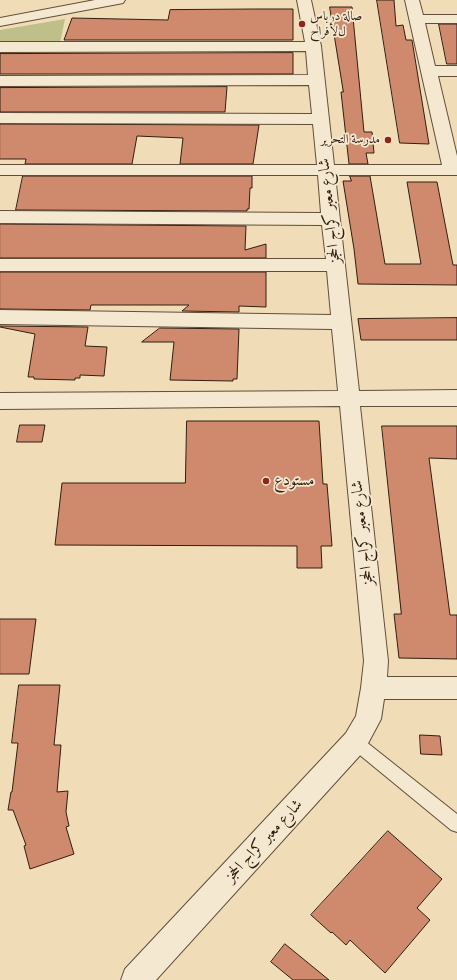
<!DOCTYPE html>
<html>
<head>
<meta charset="utf-8">
<style>
  body { margin:0 }
  canvas { display:block; background:#f0dcb6 }
</style>
</head>
<body>
<canvas width="457" height="980"></canvas>
<script>
const context = document.querySelector('canvas').getContext('2d');
context.lineJoin = 'round';
function fillPath(path, color) { context.fillStyle = color; context.fill(path, 'evenodd'); }
function stroke(path, color, width, dash) { context.strokeStyle = color; context.lineWidth = width; context.lineCap = dash ? 'butt' : 'round'; context.setLineDash(dash || []); context.stroke(path); }
function write(font, color, halo, rows, align = 'center') {
  context.font = font + ' "Libre Bodoni",Amiri,serif'; context.lineWidth = 3.5; context.setLineDash([]); context.textBaseline = 'middle'; context.strokeStyle = halo; context.fillStyle = color; for (const [text, x, y, turn = 0] of rows) {
    context.save(); context.translate(x, y); context.rotate((+turn || 0) * Math.PI / 180); context.textAlign = isNaN(turn) ? turn : align; if (halo) context.strokeText(text, 0, 0); context.fillText(text, 0, 0); context.restore();
  }
}
fillPath(new Path2D(`
  M65,19l-5,24h-60v-13z`), '#bfbf8a');
const building = new Path2D(`
  M377,0h17l2,26 7,-1 3,15h6l17,104 -29,-1z
  M330,7h22l12,125h8l2,21h-8l2,11h-19l-8,-72h2z
  M255,9h38v31h-229l8,-22 96,2 2,-10z
  M439,24h18v40h-10z
  M293,53v21h-293v-20z
  M227,87l-2,25h-225v-24z
  M0,124l259,1 -6,39h-73l3,-26 -46,-2 -5,28h-107l1,-5h-26z
  M23,176h229v12h-2l-1,21h-2v2l-231,-1z
  M350,176h20l15,88h36l-14,-82h30l16,83h4v20l-99,-1 -4,-35 -11,-68h8z
  M0,224l246,2 -1,24 21,-6v14h-266z
  M0,272h266v35l-27,-1v6l-57,-1 7,-6h-98l-1,5 -90,-1z
  M457,318v22h-96l-3,-21z
  M0,326l88,1 -3,19 22,1 -3,29 -24,-1v3h-5v2l-41,-1v-2h-6l7,-43 -35,-7z
  M160,328l79,1 -2,50h-4v2l-63,-1 4,-38h-32z
  M187,421h132l4,63h4l5,62h-11l1,22h-25v-22l-242,-1 7,-62h123z
  M20,425h25l-3,17h-25z
  M382,426h75v33l-28,-1 21,157h7v44l-58,-1 -5,-44h7z
  M0,619h36l-7,55h-29z
  M19,685h41l-6,60h7l-4,47 11,-1 -2,21 3,14 -3,1 8,27 -44,15 -6,-23 2,-1 -13,-35h-5l3,-18h1l6,-49h-6z
  M420,735l20,1 2,19 -21,-1z
  M388,831l54,48 -25,29 13,12 -45,53 -35,-33 -4,5 -14,-13 -1,1 -20,-18z
  M285,944l44,36h-36l-22,-18z`);
fillPath(building, '#cf8a6d');
stroke(building, '#311e11', 1);
const service = new Path2D(`
  M355,735l5,2 97,77v18l-6,-2 -101,-83 -3,-5 3,-5z`);
const minor = new Path2D(`
  M297,0h14l10,46 13,119h108l-37,-165h14l4,15h34v8h-32l10,43h22v10h-19l19,80v19h-122l24,216 98,-1v16h-97l28,255 -1,16h70v22h-73l-3,20 -17,32 -208,229h-35l4,-11 221,-236 10,-17 5,-28 3,-27 -24,-255 -340,3v-16l338,-2 -6,-62 -332,-5v-14l331,5 -4,-44h-327v-12h326l-4,-34 -322,-2v-12l321,2 -3,-38h-318v-10h317l-4,-41 -313,-1v-10l312,1 -3,-29 -309,1v-10l308,-1 -2,-24 -306,1v-10h305z`);
const tertiary = new Path2D(`
  M95,0h30l-2,3 -5,1 -118,22v-8z`);
stroke(service, '#614e3a', 2);
stroke(minor, '#614e3a', 2);
stroke(tertiary, '#614e3a', 2);
fillPath(service, '#f5e8d0');
fillPath(minor, '#f5e8d0');
fillPath(tertiary, '#f5e8d0');
for (const [x, y, r, color] of [
  [302,24,4,"#8f2418"],
  [388,140,4,"#8f2418"],
  [266,481,4,"#8f2418"]
]) { const dot = new Path2D(); dot.arc(x, y, r, 0, 2 * Math.PI); context.fillStyle = color; context.fill(dot); stroke(dot, '#f5e8d0', 1.5); }
write('13px', '#311e11', '#f5e8d0', [
  ["صالة درباس",310,17],
  ["لﻷفراح",310,32],
  ["مدرسة التحرير",380,140,"right"]
], 'left');
write('16px', '#311e11', '#f5e8d0', [
  ["شارع معبر كراج الحجز",330,211,-96],
  ["شارع معبر كراج الحجز",363,533,-96],
  ["شارع معبر كراج الحجز",264,841,-47]
]);
write('16px', '#311e11', '#f5e8d0', [
  ["مستودع",274,481]
], 'left');
</script>
</body>
</html>
